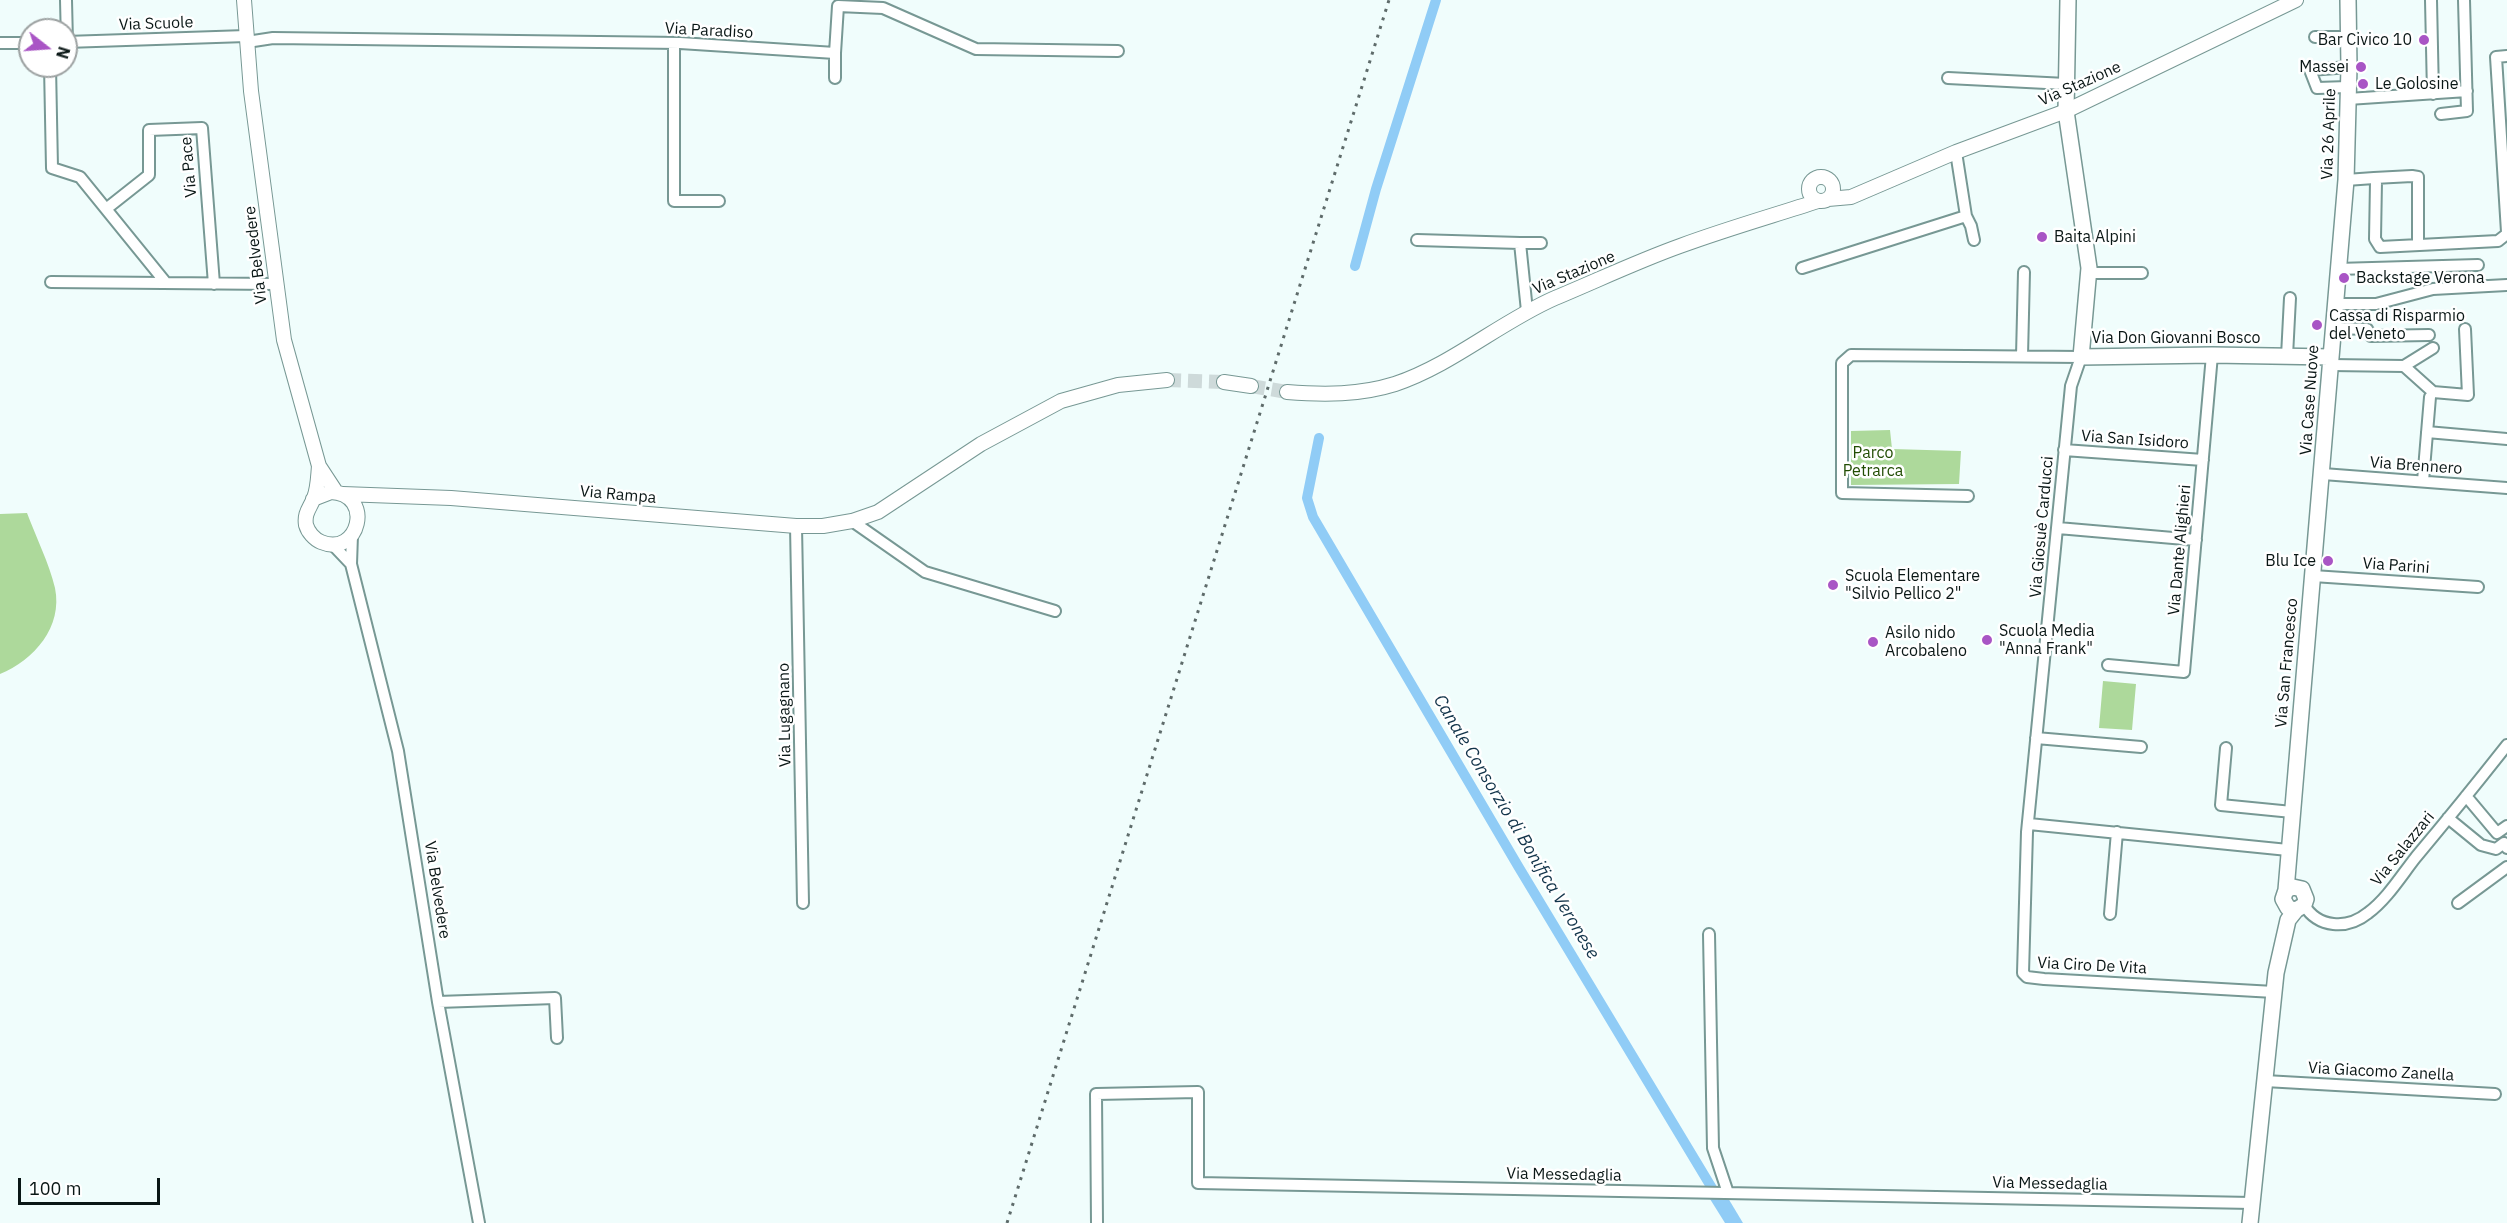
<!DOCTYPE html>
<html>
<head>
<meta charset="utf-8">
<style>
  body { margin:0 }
  #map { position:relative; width:2507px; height:1223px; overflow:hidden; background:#f0fdfc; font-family:"IBM Plex Sans",sans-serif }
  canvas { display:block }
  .north { position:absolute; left:18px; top:18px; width:60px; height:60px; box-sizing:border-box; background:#fff; border:2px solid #9da2a2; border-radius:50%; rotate:107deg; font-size:16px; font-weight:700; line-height:24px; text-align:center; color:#0a1716 }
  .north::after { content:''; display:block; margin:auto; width:21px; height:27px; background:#a955c5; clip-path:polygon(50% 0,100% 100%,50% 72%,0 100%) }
  .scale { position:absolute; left:18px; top:1178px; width:142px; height:27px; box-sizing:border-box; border:3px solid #0a1716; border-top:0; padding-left:8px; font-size:18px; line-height:21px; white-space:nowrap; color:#0a1716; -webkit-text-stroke:4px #fff; paint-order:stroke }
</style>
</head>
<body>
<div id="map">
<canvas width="2507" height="1223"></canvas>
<div class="north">N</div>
<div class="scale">100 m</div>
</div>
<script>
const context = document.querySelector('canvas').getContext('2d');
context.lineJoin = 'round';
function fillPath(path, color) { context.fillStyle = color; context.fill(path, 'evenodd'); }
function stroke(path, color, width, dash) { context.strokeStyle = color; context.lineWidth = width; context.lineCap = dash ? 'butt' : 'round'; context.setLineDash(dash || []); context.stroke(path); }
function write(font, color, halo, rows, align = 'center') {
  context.font = font + ' "IBM Plex Sans",sans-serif'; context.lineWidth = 5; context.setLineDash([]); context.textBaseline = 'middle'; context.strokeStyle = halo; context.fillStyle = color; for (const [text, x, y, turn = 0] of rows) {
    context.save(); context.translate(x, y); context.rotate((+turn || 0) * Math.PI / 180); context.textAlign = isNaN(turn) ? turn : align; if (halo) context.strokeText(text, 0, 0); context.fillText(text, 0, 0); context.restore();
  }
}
fillPath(new Path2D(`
  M1890,430l2,19 69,2 -2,33 -108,1v-54z
  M27,513c9,24 22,50 28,75 8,39 -21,72 -55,86v-160z
  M2103,681l33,3 -4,46 -33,-2z`), '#add99b');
fillPath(new Path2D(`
  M1728,1198l15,25h-18l-15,-24z`), '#90ccf6');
stroke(new Path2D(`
  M1355,266l21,-77 60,-189
  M1319,438l-12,60 6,19 205,349 215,357`), '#90ccf6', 10);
stroke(new Path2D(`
  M1167,380l57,2
  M1251,386l36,6`), '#cedada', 14, [14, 7]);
const minor = new Path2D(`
  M66,0l1,42
  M2431,0l2,94
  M2315,37h33
  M66,42l180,-6
  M247,42l26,-4 407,5 155,10 3,-47 45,2 93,41 142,2
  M0,43h30
  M674,43v158h45
  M2507,56l-11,1 11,175
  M50,66l2,102 28,9 86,106
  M835,78v-25
  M1948,78l118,6
  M2348,87l-31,1 -7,-18 39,-3
  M2348,99l119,-8
  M2441,114l26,-3 -3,-111
  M2374,178l38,-2 6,1v68
  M2346,180l28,-2 2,3 -1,58 5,8 118,-6 9,-7
  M106,209l43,-34v-45l53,-2 12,156
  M1966,216l5,10 3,14
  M1417,240l103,3 7,68
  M1520,243h21
  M1802,268l164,-52 -10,-64
  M2337,269l141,-4
  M2088,273h54
  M51,282l224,2
  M2336,304h40l57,-15 74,-4
  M2334,328l33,1 4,7 58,-1
  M2022,356l2,-84
  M2287,356l3,-58
  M2331,365l73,1 29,26 35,3 -3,-66
  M2404,366l29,-18
  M2427,432l80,7
  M2064,450l139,10
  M2323,474l184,14
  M2423,481l7,-84
  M1968,496l-126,-3v-130l9,-8 230,2 -10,29 -44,446 -4,141 4,4 17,2 230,13
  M852,521l73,51 130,39
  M796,526l7,377
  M2058,528l138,12
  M352,535l-1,29 47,187 40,251 41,221
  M332,544l19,20
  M2313,576l165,11
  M2108,665l76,7 28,-317
  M2036,738l105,9
  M2226,748l-5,57 71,7
  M2466,796l31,37 10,-7
  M2448,818l33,27 15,4 8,-6 3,5
  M2029,824l259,26
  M2458,903l49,-36
  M2304,905c14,23 43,25 64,8 19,-14 33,-37 48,-56 31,-37 61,-74 91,-112
  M2110,914l7,-82
  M1709,934l4,214 15,45
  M438,1002l117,-4 2,40
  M2265,1081l230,13
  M1097,1223l-1,-129 102,-2v91l1054,20`);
const tertiary = new Path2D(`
  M244,0l7,91 33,249 35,126 17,26
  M1809 189a12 12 0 1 1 24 0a12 12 0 1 1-24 0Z
  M1828,199l23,-2 105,-45 110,-41 230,-111
  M1224,382l27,4
  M1287,392c37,3 73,3 108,-8 57,-19 105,-62 160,-86 41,-17 83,-37 125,-52 46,-17 92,-30 138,-45
  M343,494l108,4 345,28h27l29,-5 26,-9 103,-68 80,-43 57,-16 49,-5
  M313,499l18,-7c44,2 28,66 -10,50 -7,-3 -13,-10 -15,-17 -2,-12 4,-17 8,-27 4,-10 4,-22 5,-32`);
const secondary = new Path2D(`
  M2068,0l-2,111 23,157 -8,89 131,-2 119,2
  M2286,890l60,-710 3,-113 -1,-67
  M2250,1223l26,-250 12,-53 8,-10 8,-5 2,-6 -4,-10 -9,-2 -7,3 -3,9 5,9 8,2`);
stroke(minor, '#779894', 14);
stroke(tertiary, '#779894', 16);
stroke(secondary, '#779894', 18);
stroke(minor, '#fff', 10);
stroke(tertiary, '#fff', 14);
stroke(secondary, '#fff', 15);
stroke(new Path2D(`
  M1007,1223l382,-1223`), '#5e6b6a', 3, [3, 6]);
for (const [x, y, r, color] of [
  [2424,40,6,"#a955c5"],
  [2361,67,6,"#a955c5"],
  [2363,84,6,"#a955c5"],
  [2042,237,6,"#a955c5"],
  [2344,278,6,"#a955c5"],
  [2317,325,6,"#a955c5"],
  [2328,561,6,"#a955c5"],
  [1833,585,6,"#a955c5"],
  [1987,640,6,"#a955c5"],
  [1873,642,6,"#a955c5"]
]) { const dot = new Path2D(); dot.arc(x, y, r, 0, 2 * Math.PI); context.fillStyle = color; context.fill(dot); stroke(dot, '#fff', 2); }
write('16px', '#0a1716', '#fff', [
  ["Via Scuole",156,24,-2],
  ["Via Paradiso",709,31,3],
  ["Via Stazione",2080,84,-24],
  ["Via 26 Aprile",2329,134,-88],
  ["Via Pace",189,167,-95],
  ["Via Belvedere",256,255,-97],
  ["Via Stazione",1574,273,-23],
  ["Via Don Giovanni Bosco",2176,338],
  ["Via Case Nuove",2310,400,-86],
  ["Via San Isidoro",2135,440,4],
  ["Via Brennero",2416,466,4],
  ["Via Rampa",618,495,5],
  ["Via Giosuè Carducci",2042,527,-85],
  ["Via Dante Alighieri",2180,550,-85],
  ["Via Parini",2396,566,4],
  ["Via San Francesco",2287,663,-85],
  ["Via Lugagnano",785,715,-91],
  ["Via Salazzari",2403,849,-51],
  ["Via Belvedere",437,890,81],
  ["Via Ciro De Vita",2092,966,3],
  ["Via Giacomo Zanella",2381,1072,3],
  ["Via Messedaglia",1564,1175,1],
  ["Via Messedaglia",2050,1184,1]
]);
write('16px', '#0a1716', '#fff', [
  ["Bar Civico 10",2412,40,"right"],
  ["Massei",2349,67,"right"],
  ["Le Golosine",2375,84],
  ["Baita Alpini",2054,237],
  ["Backstage Verona",2356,278],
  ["Cassa di Risparmio",2329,316],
  ["del Veneto",2329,334],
  ["Blu Ice",2316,561,"right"],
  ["Scuola Elementare",1845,576],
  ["\"Silvio Pellico 2\"",1845,594],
  ["Scuola Media",1999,631],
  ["\"Anna Frank\"",1999,649],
  ["Asilo nido",1885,633],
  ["Arcobaleno",1885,651]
], 'left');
write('16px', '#214d03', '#fff', [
  ["Parco",1873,453],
  ["Petrarca",1873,471]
]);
write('italic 18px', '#12344a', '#fff', [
  ["Canale Consorzio di Bonifica Veronese",1516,827,59]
]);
</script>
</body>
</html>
